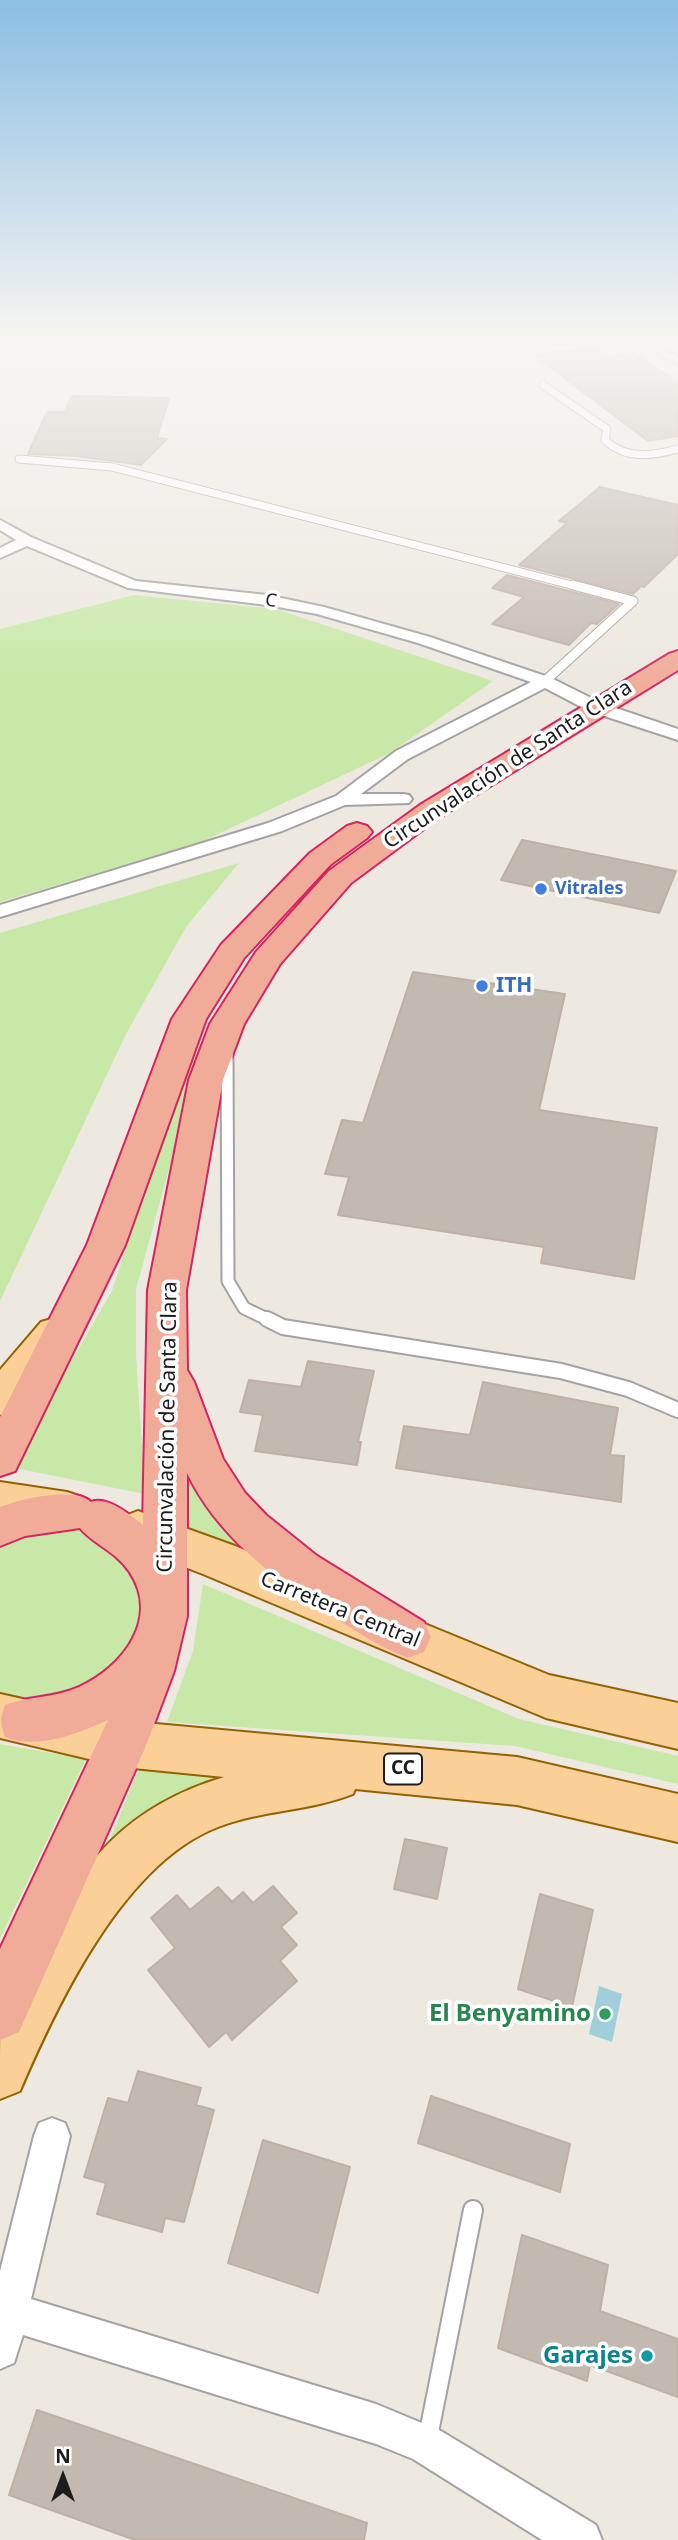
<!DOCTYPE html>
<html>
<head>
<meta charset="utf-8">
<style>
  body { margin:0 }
  #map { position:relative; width:678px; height:2540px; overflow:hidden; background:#ede9e1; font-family:"Noto Sans",sans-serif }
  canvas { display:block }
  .north { position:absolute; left:28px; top:2442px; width:70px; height:70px; -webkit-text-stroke:5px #fff; paint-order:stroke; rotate:0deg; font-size:19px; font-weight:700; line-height:28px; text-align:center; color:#1c1c1c }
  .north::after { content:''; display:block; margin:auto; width:24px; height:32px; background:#1c1c1c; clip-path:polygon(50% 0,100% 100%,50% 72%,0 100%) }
</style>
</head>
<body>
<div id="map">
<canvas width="678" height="2540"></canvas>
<div class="north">N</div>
</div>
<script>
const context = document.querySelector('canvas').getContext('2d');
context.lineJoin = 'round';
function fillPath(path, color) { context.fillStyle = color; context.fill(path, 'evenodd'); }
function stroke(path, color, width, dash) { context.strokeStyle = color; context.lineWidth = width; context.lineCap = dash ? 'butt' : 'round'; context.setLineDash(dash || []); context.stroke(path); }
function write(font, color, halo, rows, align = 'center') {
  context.font = font + ' "Noto Sans",sans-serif'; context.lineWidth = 7; context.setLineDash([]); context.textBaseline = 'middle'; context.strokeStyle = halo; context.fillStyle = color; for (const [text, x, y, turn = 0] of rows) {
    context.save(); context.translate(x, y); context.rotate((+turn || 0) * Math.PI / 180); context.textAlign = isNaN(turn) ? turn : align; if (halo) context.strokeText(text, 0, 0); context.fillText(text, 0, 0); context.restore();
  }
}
fillPath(new Path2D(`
  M134,595l142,14 217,72 -103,72 -189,89 -201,60v-273z
  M239,863l-53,64 -60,107 -126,267v-368z
  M205,1037l-69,252v66l9,139 -135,-27 102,-176 70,-215z
  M187,1471l59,77 -57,-21z
  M63,1526l23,3 21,8 39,48 -10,64 -57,48 -79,4v-160z
  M203,1584l316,135 159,37v28l-163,-38 -348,-24 26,-71z
  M0,1744l86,15 -86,180z
  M142,1761l102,7 -74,36 -62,40z`), '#c7e8a6');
fillPath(new Path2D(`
  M599,1986l23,8 -10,48 -23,-8z`), '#a1cedb');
const building = new Path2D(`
  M593,347l17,10 25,-4 43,30v53l-30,5 -114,-86z
  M72,396l97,2 -12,40 10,1 -26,26 -65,-9 -48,-2 19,-42h18z
  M600,487l78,18v49l-34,33 -3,-1 -8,8 -114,-29 48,-42 -8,-2z
  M507,575l62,16 50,13 -22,20 -6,-1 -22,22 -77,-21 32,-27 -32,-9z
  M522,840l154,31 -17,42 -158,-33z
  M413,972l152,22 -26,116 118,18 -23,151 -93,-16 3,-16 -206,-32 11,-38 -24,-3 17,-54 21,3z
  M308,1361l66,10 -16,71h3l-4,23 -102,-14 8,-36 -23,-3 9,-32 52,7z
  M483,1382l135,26 -8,47 14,1 -3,46 -225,-34 8,-42 66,9z
  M405,1839l42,9 -10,51 -43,-10z
  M273,1886l24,27 -16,14 16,18 -17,16 17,20 -65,59 -6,-8 -17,15 -61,-77 27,-22 -24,-30 26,-23 13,15 28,-23 14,15 11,-10 10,11z
  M540,1894l53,16 -21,97 -54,-18z
  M138,2071l63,17 -5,17 18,5 -30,112 -19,-4 -3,14 -65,-18 9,-31 -22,-6 24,-79 20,5z
  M431,2096l139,48 -10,48 -142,-49z
  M263,2140l87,27 -32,126 -90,-30z
  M522,2235l86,30 -8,46 78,28v58l-88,-32 -3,16 -89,-33z
  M37,2410l330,113 -3,17h-229l-126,-45z`);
fillPath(building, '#c2b9b1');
stroke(building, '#bfb0a4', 2);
const serviceFar4 = new Path2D(`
  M544,338l10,3 88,-1 36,21
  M543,385l64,44 -2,11c21,20 47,16 73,9
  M19,459l93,8 467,120`);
const serviceFar3 = new Path2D(`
  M545,681l88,-80 -60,-16`);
const serviceFar2 = new Path2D(`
  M227,1054l1,227 16,27 27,13`);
const serviceFar1 = new Path2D(`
  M267,1319l16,8 278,44 67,18 50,21`);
const service = new Path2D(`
  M427,2442l46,-232`);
const minor = new Path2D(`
  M0,520l31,17 105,44 131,14 57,12 106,30 121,41 50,25 77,26v11l-89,-29 -44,-23 -137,71 -47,35h42l6,1 3,4 -3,4 -64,2 -63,26 -282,86v-12l268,-82 68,-27 60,-45 135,-69 -113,-39 -101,-29 -50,-9 -139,-17 -101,-42 -27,12v-10l16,-8 -16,-10z
  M52,2118l13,5 5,13 -39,163 345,105 65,27 155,94 6,15h-60l-129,-81 -37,-15 -353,-109 -9,28 -14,6v-98l34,-135 5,-13z`);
const primary = new Path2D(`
  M55,1318l14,4 6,11 -6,11 -54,67 -15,4v-45l41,-48z
  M0,1482l67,10 15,5 7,13 -7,13 -15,5 -67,-10z
  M138,1511l97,35 314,129 129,28v46l-132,-31 -343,-144 -81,-31 -6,-13 6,-13z
  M0,1694l123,27 394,36 161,37v48l-161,-37 -162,-16 -2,5c-43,17 -91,16 -135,33 -94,36 -160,175 -198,264l-20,8c0,-19 0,-77 1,-91 8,-21 23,-42 34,-61 50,-86 90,-140 189,-170l-101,-10 -123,-29z`);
const trunk = new Path2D(`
  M678,651v19l-238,147 -89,66 -71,81 -36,60 -21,56 -37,210 1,80 7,12 29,77 22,34 21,22 51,41 107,66 7,15 -7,15 -16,6c-27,-10 -52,-27 -76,-42 -58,-38 -114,-79 -145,-143v143l-13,55 -29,77 -126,284 -19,8v-91l108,-229c-32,14 -69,30 -103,17 -5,-13 -5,-19 0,-32 24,-9 50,-7 74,-18 44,-20 82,-69 50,-116 -15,-21 -36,-27 -49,-43l-55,8 -25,10v-39c20,-8 74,-21 91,-5 17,-6 39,13 52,23l5,-235 41,-210 21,-56 46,-72 73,-81 91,-66 249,-151z
  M357,823l10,3 5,6 -5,6 -37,27 -86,93 -38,61 -81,226 -110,226 -15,5v-59l87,-172 85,-226 49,-74 89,-92 37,-27z`);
stroke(serviceFar4, '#a3a3a3', 9);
stroke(serviceFar3, '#a3a3a3', 11);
stroke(serviceFar2, '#a3a3a3', 15);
stroke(serviceFar1, '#a3a3a3', 18);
stroke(service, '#a3a3a3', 22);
stroke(minor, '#a3a3a3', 4);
stroke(primary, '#936200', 4);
stroke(trunk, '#d62461', 4);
stroke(serviceFar4, '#fff', 7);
stroke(serviceFar3, '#fff', 9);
stroke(serviceFar2, '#fff', 11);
stroke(serviceFar1, '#fff', 14);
stroke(service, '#fff', 18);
fillPath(minor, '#fff');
fillPath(primary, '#fbd098');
fillPath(trunk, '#f0ac99');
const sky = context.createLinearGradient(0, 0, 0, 693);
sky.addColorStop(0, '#8bbee3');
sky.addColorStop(0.49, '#f7f5f2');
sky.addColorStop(1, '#f7f5f200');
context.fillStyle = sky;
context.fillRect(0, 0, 678, 693);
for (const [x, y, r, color] of [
  [541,889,7,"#3f7fe0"],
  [482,986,7,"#3f7fe0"],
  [605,2014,7,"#2e9e5b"],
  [647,2356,7,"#0f9aa8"]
]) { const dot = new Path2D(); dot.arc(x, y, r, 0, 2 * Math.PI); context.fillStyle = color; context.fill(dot); stroke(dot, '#fff', 2.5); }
write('18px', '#1c1c1c', '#fff', [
  ["C",271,601,9]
]);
write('bold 18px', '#366cbe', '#fff', [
  ["Vitrales",555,889]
], 'left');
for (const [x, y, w] of [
  [403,1769,38]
]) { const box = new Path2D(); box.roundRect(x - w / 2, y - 15.5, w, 31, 5); context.fillStyle = '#fff'; context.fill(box); stroke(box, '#1c1c1c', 2); }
write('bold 19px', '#1c1c1c', null, [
  ["CC",403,1769]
]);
write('21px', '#1c1c1c', '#fff', [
  ["Circunvalación de Santa Clara",508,765,-33],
  ["Circunvalación de Santa Clara",168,1427,-89],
  ["Carretera Central",340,1610,22]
]);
write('bold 21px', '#366cbe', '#fff', [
  ["ITH",496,986]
], 'left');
write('bold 24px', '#27864d', '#fff', [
  ["El Benyamino",591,2014]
], 'right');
write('bold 24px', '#0d838f', '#fff', [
  ["Garajes",633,2356]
], 'right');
</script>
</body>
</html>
